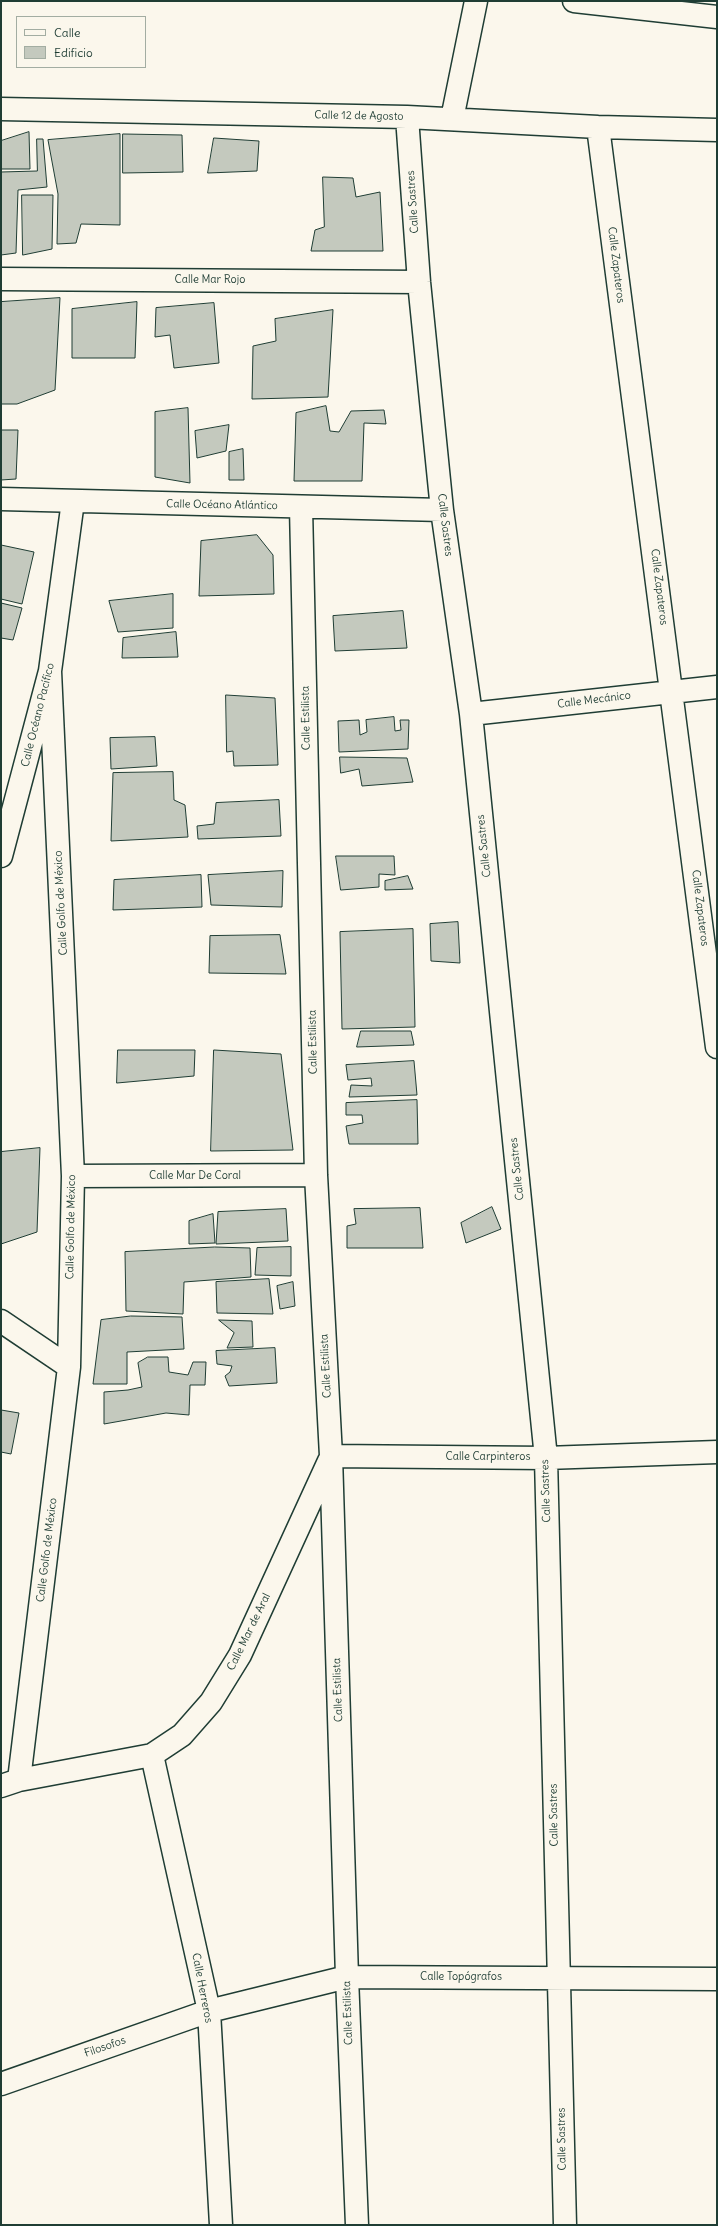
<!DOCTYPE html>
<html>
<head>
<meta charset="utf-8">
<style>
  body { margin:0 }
  #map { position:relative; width:718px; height:2226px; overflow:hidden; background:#fbf7ec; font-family:Delius,sans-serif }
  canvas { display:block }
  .frame { position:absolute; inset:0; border:2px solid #1f3d34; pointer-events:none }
  .legend { position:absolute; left:16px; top:16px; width:130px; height:52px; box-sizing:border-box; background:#fbf7ec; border:1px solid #a3ada2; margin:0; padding:5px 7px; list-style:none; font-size:12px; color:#1f3d34 }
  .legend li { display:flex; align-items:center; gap:8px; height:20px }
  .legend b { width:20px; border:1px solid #a3ada2 }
</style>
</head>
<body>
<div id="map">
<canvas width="718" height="2226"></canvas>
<div class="frame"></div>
<ul class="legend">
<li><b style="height:5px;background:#fbf7ec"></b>Calle</li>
<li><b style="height:11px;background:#c4c9be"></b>Edificio</li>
</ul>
</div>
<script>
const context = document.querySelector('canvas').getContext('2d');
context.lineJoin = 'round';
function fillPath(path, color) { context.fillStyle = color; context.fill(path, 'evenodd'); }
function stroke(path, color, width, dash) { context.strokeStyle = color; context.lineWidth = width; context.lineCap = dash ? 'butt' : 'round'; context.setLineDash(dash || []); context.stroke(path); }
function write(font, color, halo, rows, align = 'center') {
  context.font = font + ' Delius,sans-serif'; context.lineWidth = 3; context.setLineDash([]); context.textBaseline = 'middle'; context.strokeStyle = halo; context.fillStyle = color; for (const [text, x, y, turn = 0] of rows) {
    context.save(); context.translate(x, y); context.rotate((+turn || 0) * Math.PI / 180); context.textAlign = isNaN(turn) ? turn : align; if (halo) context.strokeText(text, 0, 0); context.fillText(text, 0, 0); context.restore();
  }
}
const building = new Path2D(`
  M29,132l1,37h-29v-28z
  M120,134v91l-39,-1 -5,19 -19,1 1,-50 -10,-54z
  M123,134l59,1 1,37 -60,1z
  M214,138l45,3 -2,30 -49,2z
  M37,139h6l4,48 -29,3 -2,63 -15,2v-83l36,-1z
  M323,177l30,1 3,19 24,-5 3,59h-72l4,-21 9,-3z
  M22,195h31l-1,54 -29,6z
  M60,298l-5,92 -38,14h-16v-102z
  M137,302l-2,56h-63v-49z
  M214,303l5,60 -45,5 -4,-33 -15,2 1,-29z
  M333,310l-5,87 -76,2 1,-53 23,-5 -1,-22z
  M326,406l4,25 9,1 12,-21 33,-1 2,14 -22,-1 -2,58h-68l2,-68z
  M188,408l2,75 -35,-6v-65z
  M229,425l-3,26 -29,7 -2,-27z
  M1,430h17l-2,49 -15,1z
  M243,449l1,31h-15v-28z
  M257,535l16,20 1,39 -75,2 2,-55z
  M1,545l33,7 -12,52 -21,-5z
  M173,594v34l-55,4 -9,-31z
  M1,603l21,5 -9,32 -12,-2z
  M403,611l4,37 -72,3 -2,-35z
  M176,632l2,25 -56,1 1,-20z
  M226,695l49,3 3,67 -44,1 -1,-15 -6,1z
  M394,717l1,14 6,-1 -1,-10h9l-1,29 -69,3 -1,-31 21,-1 1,15 7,-3 -1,-12z
  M155,737l2,29 -46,3 -1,-31z
  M340,757l67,1 6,24 -51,4 -3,-17 -18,4z
  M173,772l1,28 11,5 3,32 -77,4 2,-68z
  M279,800l2,36 -83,3 -1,-13 17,-2 2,-21z
  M336,856h58l1,19 -16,-1v13l-38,3z
  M283,871l-1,36 -71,-2 -3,-30z
  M201,875l1,32 -89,3 1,-30z
  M408,876l5,13 -28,1v-9z
  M458,922l2,41 -29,-2 -1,-37z
  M413,929l2,98 -73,2 -2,-97z
  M280,935l6,39 -77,-1 1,-37z
  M361,1031h50l3,14 -57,2z
  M118,1050h77l-1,26 -77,7z
  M214,1050l67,4 12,96 -82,1z
  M414,1061l3,34 -68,2 2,-12 21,1 -1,-8 -23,2 -2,-15z
  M417,1100l1,44h-69l-3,-18 17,-3 -1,-8h-16v-12z
  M40,1148l-3,84 -36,12v-92z
  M492,1207l9,22 -35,14 -5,-20z
  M420,1208l3,40h-76v-22l9,-2 -2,-15z
  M286,1209l2,32 -72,3 2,-32z
  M213,1214l2,29 -26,1v-23z
  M215,1247l35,1 1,29 -67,5 -1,32 -57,-3 -1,-59z
  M291,1247v29l-36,-1 2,-27z
  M269,1279l4,35 -56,-1 -1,-31z
  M293,1282l2,24 -15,3 -3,-23z
  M131,1316l51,1 2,32 -57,3v32h-34l8,-64z
  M219,1320l33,1 1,26 -26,1 7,-15z
  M275,1348l2,35 -48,3 -4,-10 5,-4 2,-6 -15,-2 -1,-13z
  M148,1357h20l1,15 19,3 5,-13h13l-1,23h-15l-1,30 -23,-2 -62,11v-32l24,-2 14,-3 -4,-24z
  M1,1410l18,3 -8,41 -10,-2z`);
fillPath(building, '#c4c9be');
stroke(building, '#1f3d34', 1);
const minor = new Path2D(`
  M574,1l143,16
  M1,109l406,8 191,10 119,3
  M407,117l12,165 23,228 29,204 75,744 19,767
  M452,119l24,-118
  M598,127l119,920
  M1,279l418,3
  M1,499l441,11
  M301,507l15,668 15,281 16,521 10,248
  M471,714l246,-27
  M1,856l49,-185 23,-170
  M73,1176l243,-1
  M1,1321l68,46
  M331,1456l215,2 171,-6
  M152,1755l57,256 12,214
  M19,1780l50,-413 4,-191 -23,-505
  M1,1786l18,-6 133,-25 30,-20 29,-33 29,-47 89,-194
  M1,2084l208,-73 138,-34 370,2`);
stroke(minor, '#1f3d34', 25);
stroke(minor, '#fbf7ec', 22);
write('11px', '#1f3d34', '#fbf7ec', [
  ["Calle 12 de Agosto",359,116,1],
  ["Calle Sastres",413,202,-94],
  ["Calle Zapateros",616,265,83],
  ["Calle Mar Rojo",210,280],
  ["Calle Océano Atlántico",222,505,1],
  ["Calle Sastres",445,525,83],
  ["Calle Zapateros",659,587,83],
  ["Calle Mecánico",594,700,-7],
  ["Calle Océano Pacífico",38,715,-76],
  ["Calle Estilista",306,718,-91],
  ["Calle Sastres",484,846,-96],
  ["Calle Golfo de México",61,903,-93],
  ["Calle Zapateros",700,908,83],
  ["Calle Estilista",313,1042,-91],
  ["Calle Sastres",517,1169,-96],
  ["Calle Mar De Coral",195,1176],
  ["Calle Golfo de México",71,1227,-89],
  ["Calle Estilista",326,1366,-93],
  ["Calle Carpinteros",488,1457],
  ["Calle Sastres",546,1491,-92],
  ["Calle Golfo de México",47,1550,-83],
  ["Calle Mar de Aral",249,1632,-64],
  ["Calle Estilista",338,1690,-92],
  ["Calle Sastres",554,1815,-91],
  ["Calle Topógrafos",461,1977],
  ["Calle Herreros",202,1988,79],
  ["Calle Estilista",348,2013,-92],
  ["Filosofos",105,2047,-19],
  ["Calle Sastres",562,2139,-91]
]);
</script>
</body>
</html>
